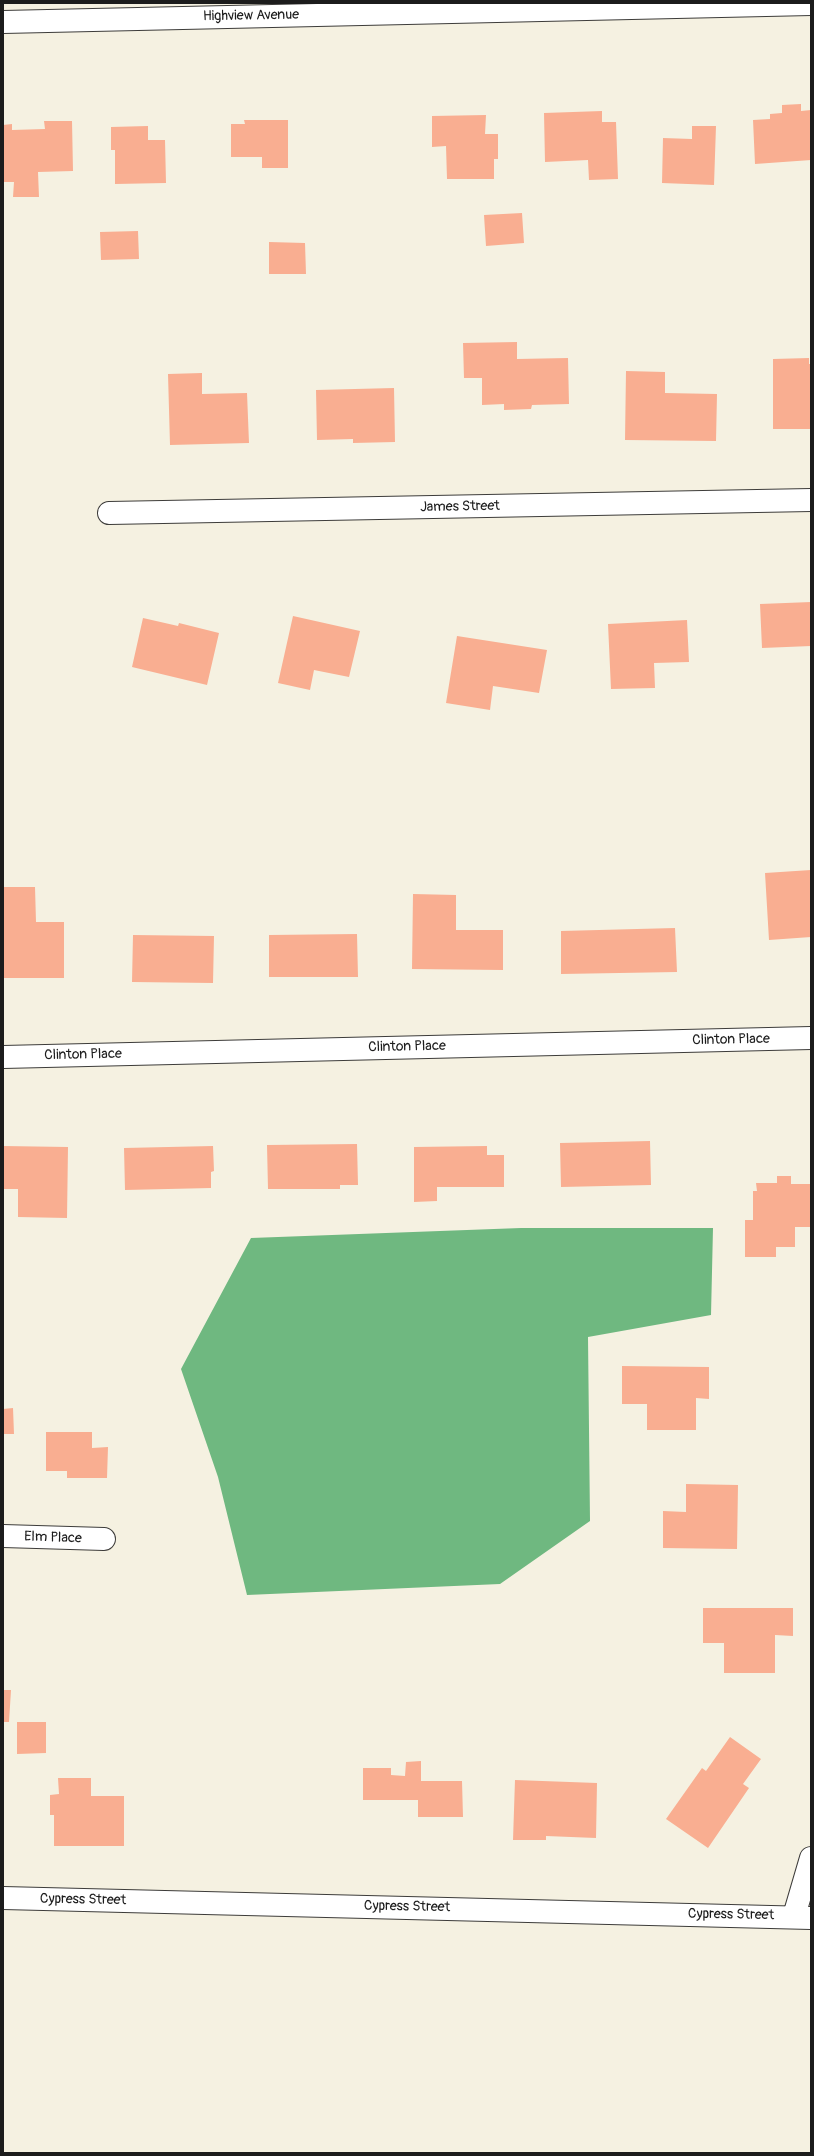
<!DOCTYPE html>
<html>
<head>
<meta charset="utf-8">
<style>
  body { margin:0 }
  #map { position:relative; width:814px; height:2156px; overflow:hidden; background:#f5f1e1; font-family:Pangolin,sans-serif }
  canvas { display:block }
  .frame { position:absolute; inset:0; border:4px solid #1c1c1c; pointer-events:none }
</style>
</head>
<body>
<div id="map">
<canvas width="814" height="2156"></canvas>
<div class="frame"></div>
</div>
<script>
const context = document.querySelector('canvas').getContext('2d');
context.lineJoin = 'round';
function fillPath(path, color) { context.fillStyle = color; context.fill(path, 'evenodd'); }
function stroke(path, color, width, dash) { context.strokeStyle = color; context.lineWidth = width; context.lineCap = dash ? 'butt' : 'round'; context.setLineDash(dash || []); context.stroke(path); }
function write(font, color, halo, rows, align = 'center') {
  context.font = font + ' Pangolin,sans-serif'; context.lineWidth = 4; context.setLineDash([]); context.textBaseline = 'middle'; context.strokeStyle = halo; context.fillStyle = color; for (const [text, x, y, turn = 0] of rows) {
    context.save(); context.translate(x, y); context.rotate((+turn || 0) * Math.PI / 180); context.textAlign = isNaN(turn) ? turn : align; if (halo) context.strokeText(text, 0, 0); context.fillText(text, 0, 0); context.restore();
  }
}
fillPath(new Path2D(`
  M521,1228h192l-2,87 -123,22 2,184 -90,63 -253,11 -29,-118 -37,-108 70,-131z`), '#6fb880');
fillPath(new Path2D(`
  M801,104v7l10,-1v50l-56,4 -2,-44 17,-1v-5l12,-1v-8z
  M602,111v11h14l2,57 -29,1 -1,-20 -43,2 -1,-49z
  M486,115l-1,19h13v25h-4v20h-47l-1,-33 -14,1v-31z
  M244,120h44v48h-26v-11h-31v-33h14z
  M44,121h28l1,50 -35,1 1,25h-26l1,-15h-11v-57l9,-1v6l33,-1z
  M148,126v14h17l1,43 -51,1v-34h-4v-23z
  M692,126h24l-2,59 -52,-2 1,-45 29,1z
  M522,213l2,30 -38,3 -2,-31z
  M138,231l1,28 -38,1 -1,-28z
  M269,242l36,1 1,31h-37z
  M517,342v17l51,-1 1,46 -37,1 -1,4 -27,1v-6l-22,1v-27h-18l-1,-35z
  M809,358v6h2v65h-38v-70z
  M626,371l39,1v21l52,1 -1,47 -91,-1z
  M202,373v21l45,-1 2,50 -79,2 -2,-71z
  M394,388l1,54 -42,1v-4l-36,1 -1,-50z
  M811,602v44l-49,2 -2,-44z
  M293,616l67,15 -11,46 -35,-7 -4,20 -32,-7z
  M143,618l35,8 1,-3 40,10 -12,52 -75,-18z
  M687,620l2,42 -35,1 1,25 -44,1 -3,-65z
  M457,636l90,14 -8,43 -46,-7 -3,24 -44,-7z
  M811,870v67l-42,3 -4,-67z
  M3,887h32l1,35h28v56h-61z
  M413,894l43,1v35h47v40l-91,-1z
  M675,928l2,44 -116,2v-43z
  M357,934l1,43h-89v-42z
  M133,935l81,1 -1,47 -81,-1z
  M650,1141l1,44 -90,2 -1,-44z
  M357,1144l1,41h-18v4h-72l-1,-44z
  M3,1146l65,1 -1,71 -49,-1v-28h-15z
  M213,1146l1,25 -3,1v16l-86,2 -1,-42z
  M487,1146v9h17v32h-67v14l-23,1v-55z
  M777,1176h14v8h20v43h-16v20h-19v10h-31v-37h8v-29h4l-1,-8h21z
  M622,1366l87,1v32l-13,-1v32h-49v-26h-25z
  M13,1408l1,26h-11v-25z
  M46,1432h46v16l16,-1 -1,31h-40v-7h-21z
  M686,1484l52,1 -1,64 -74,-1v-37l23,1z
  M703,1608h90v28l-18,-1v38h-51v-30h-21z
  M3,1690h8l-2,32h-6z
  M17,1722h29v31l-29,1z
  M730,1737l31,22 -18,25 6,4 -41,60 -42,-29 36,-51 4,3z
  M421,1761v20h41l1,36h-45v-17h-55v-32h28v7l14,1 1,-14z
  M58,1778h33v18h33v50h-70v-31h-4v-20l9,-1z
  M515,1780l82,3 -1,55 -50,-2v4h-33z`), '#f9ae91');
const minor = new Path2D(`
  M3,22l808,-18
  M109,513l702,-13
  M3,1057l808,-19
  M3,1536l101,3
  M3,1898l808,20
  M794,1916l17,-58`);
stroke(minor, '#3d3c3a', 24);
stroke(minor, '#fff', 22);
write('14px', '#1c1c1c', '#fff', [
  ["Highview Avenue",251,16,-1],
  ["James Street",460,507,-1],
  ["Clinton Place",731,1040,-1],
  ["Clinton Place",407,1047,-1],
  ["Clinton Place",83,1055,-1],
  ["Elm Place",53,1538,2],
  ["Cypress Street",83,1900,1],
  ["Cypress Street",407,1907,1],
  ["Cypress Street",731,1915,1]
]);
</script>
</body>
</html>
